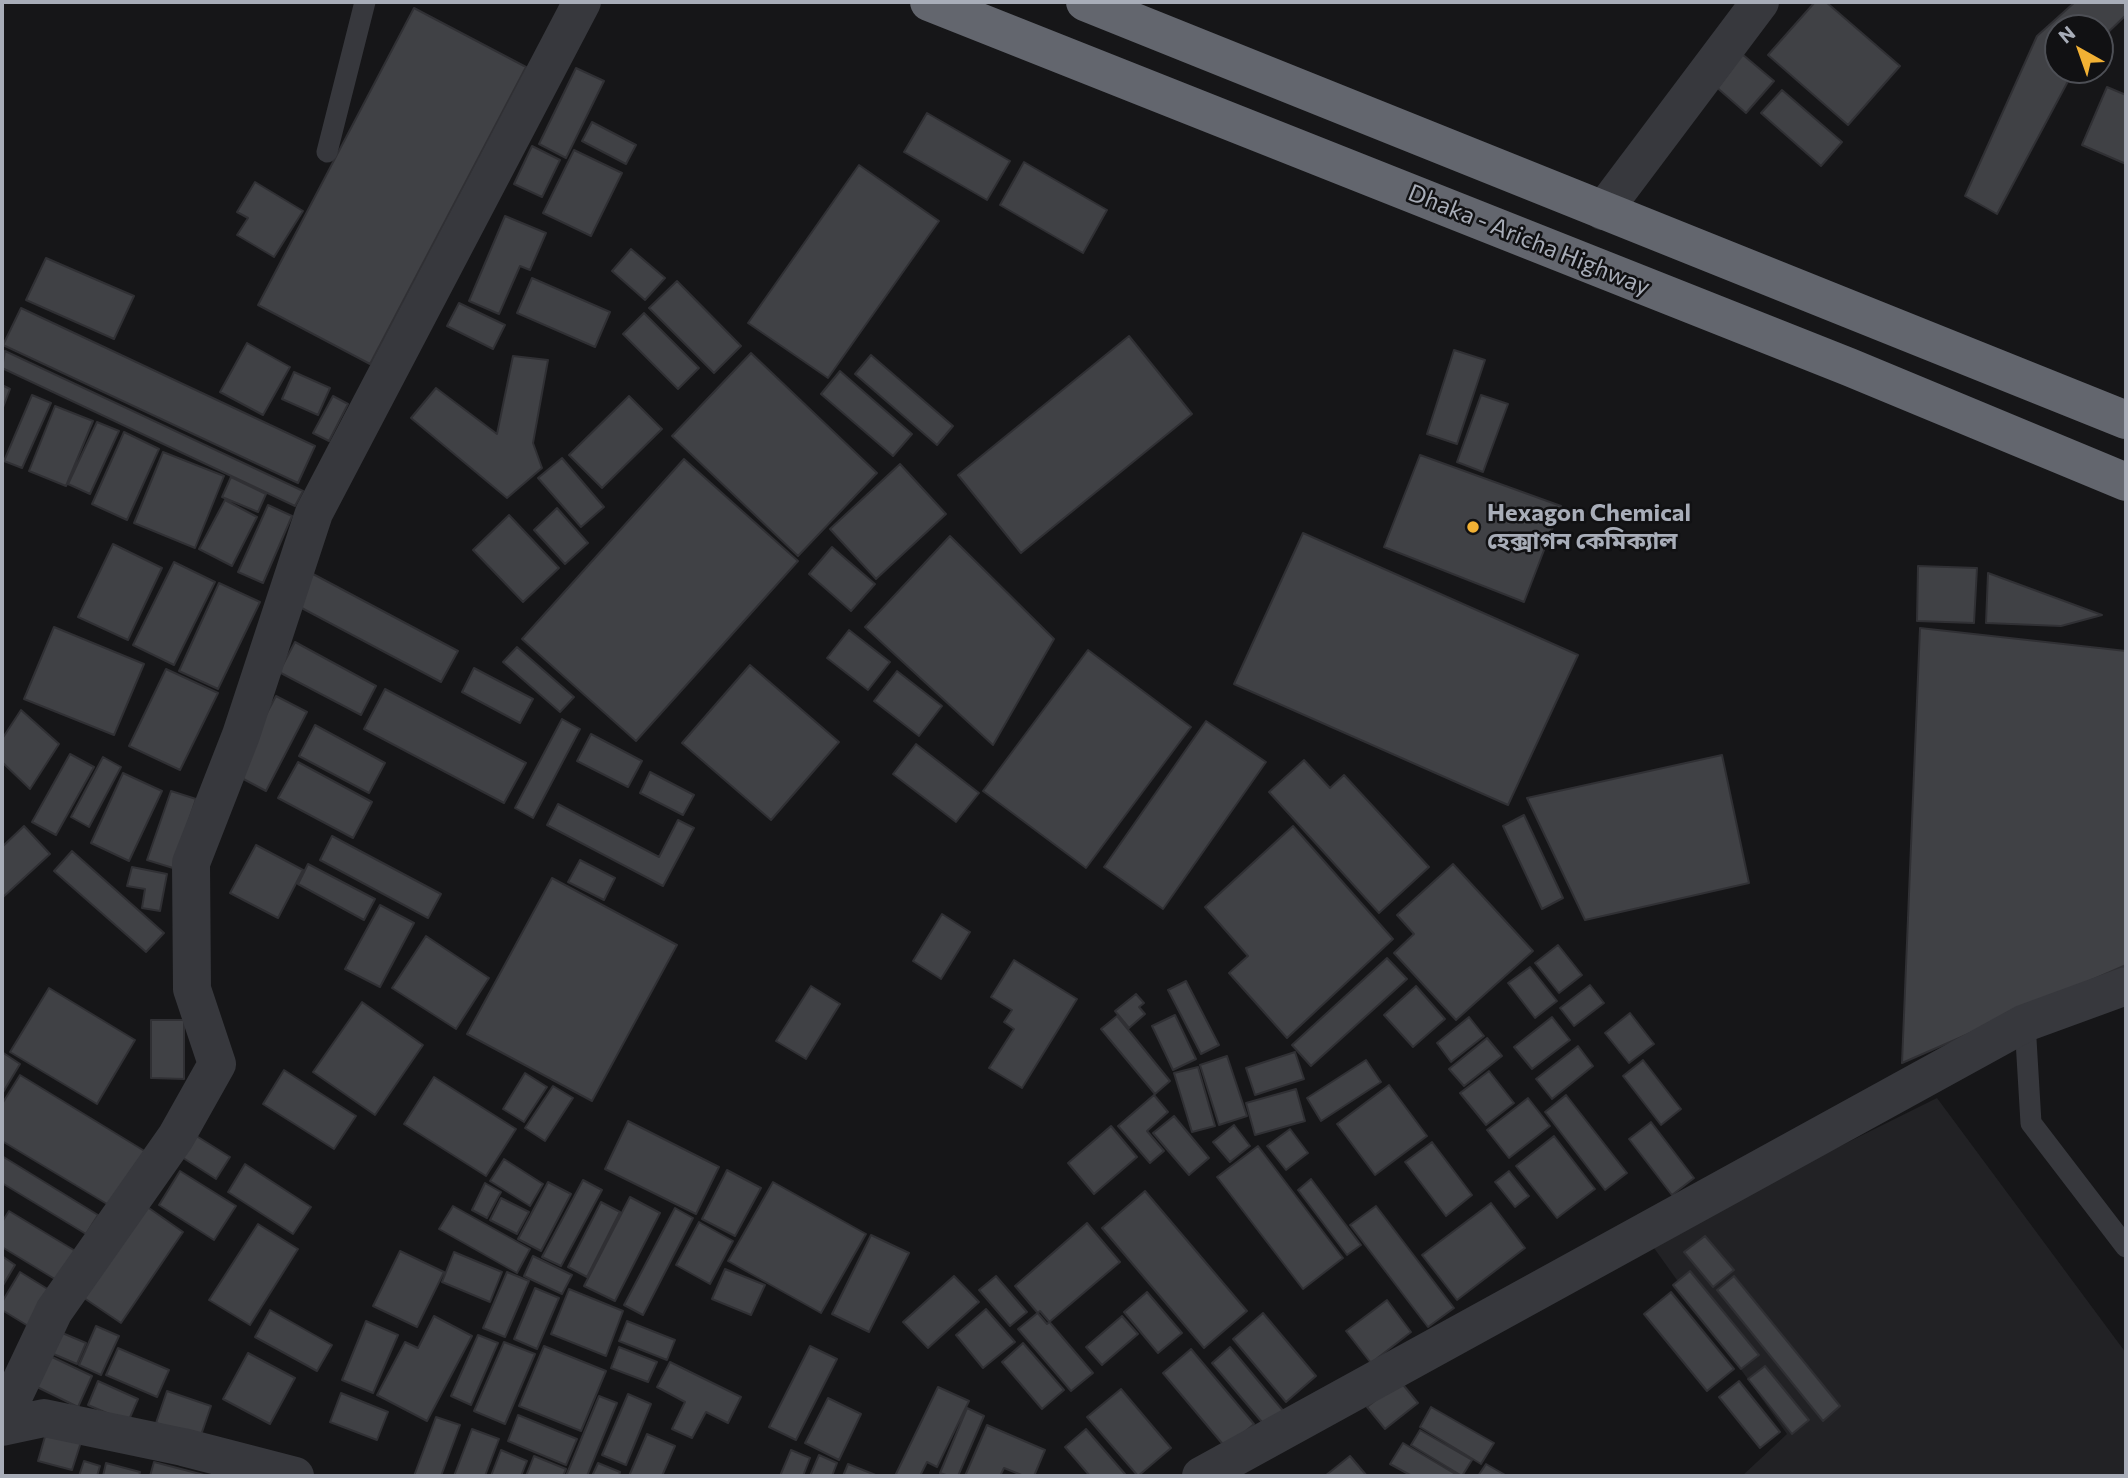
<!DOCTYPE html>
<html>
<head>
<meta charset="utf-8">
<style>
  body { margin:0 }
  #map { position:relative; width:2128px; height:1478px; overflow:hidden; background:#161618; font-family:Commissioner,sans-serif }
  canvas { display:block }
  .frame { position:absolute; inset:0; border:4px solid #a8adb8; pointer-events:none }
  .north { position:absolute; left:2044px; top:14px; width:70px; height:70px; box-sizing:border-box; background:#111113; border:2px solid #4d4f55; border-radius:50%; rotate:320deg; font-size:19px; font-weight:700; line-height:28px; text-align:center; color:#a8adb8 }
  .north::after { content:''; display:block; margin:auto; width:24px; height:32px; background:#f2b134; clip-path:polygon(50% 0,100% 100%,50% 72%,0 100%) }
</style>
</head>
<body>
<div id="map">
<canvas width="2128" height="1478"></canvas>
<div class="frame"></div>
<div class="north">N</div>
</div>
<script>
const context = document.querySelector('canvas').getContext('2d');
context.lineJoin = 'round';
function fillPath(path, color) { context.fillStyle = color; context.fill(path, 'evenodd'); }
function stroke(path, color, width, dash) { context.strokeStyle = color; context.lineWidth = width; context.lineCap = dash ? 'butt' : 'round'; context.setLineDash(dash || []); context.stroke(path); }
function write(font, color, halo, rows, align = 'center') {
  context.font = font + ' Commissioner,"Noto Sans Bengali",sans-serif'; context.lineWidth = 5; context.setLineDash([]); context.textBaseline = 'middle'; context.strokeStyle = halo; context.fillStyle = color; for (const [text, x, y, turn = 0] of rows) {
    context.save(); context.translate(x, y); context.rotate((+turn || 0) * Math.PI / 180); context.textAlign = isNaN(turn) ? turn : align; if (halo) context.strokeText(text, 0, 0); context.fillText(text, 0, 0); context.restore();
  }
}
fillPath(new Path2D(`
  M1937,1098l189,255v123h-384l45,-42 -138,-193z`), '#222225');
const building = new Path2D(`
  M1815,2h11l74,64 -52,59 -80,-70z
  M2075,2h51v13l-26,25v-12h-42v42h16l-77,144 -32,-18 72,-160z
  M414,8l112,59 -156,297 -112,-59z
  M1742,54l32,27 -28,32 -32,-28z
  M576,68l28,13 -38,77 -27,-14z
  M2107,87l19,8v69l-44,-19z
  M1782,90l60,52 -21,24 -60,-53z
  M927,113l83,48 -23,39 -83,-48z
  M592,122l44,23 -10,19 -44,-23z
  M532,146l28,14 -18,37 -28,-13z
  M574,150l48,23 -31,63 -48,-23z
  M1024,162l83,48 -24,43 -83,-48z
  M859,165l80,56 -111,157 -80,-55z
  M255,182l48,29 -29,46 -37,-22 11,-17 -11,-6z
  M505,216l41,17 -16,37 -10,-4 -21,48 -30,-13z
  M631,249l34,29 -20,22 -33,-29z
  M46,258l88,38 -20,43 -88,-39z
  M532,278l78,34 -15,35 -78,-34z
  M677,281l64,65 -27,27 -65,-65z
  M459,303l46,22 -12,24 -46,-23z
  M21,308l294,138 -17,37 -295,-138z
  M644,313l55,55 -21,21 -55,-55z
  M1129,336l63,78 -171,139 -63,-78z
  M247,343l43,24 -27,48 -43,-23z
  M1454,350l31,10 -28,84 -30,-10z
  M5,351l298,140 -8,15 -293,-138z
  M751,353l126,120 -79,83 -126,-120z
  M871,355l82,71 -16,19 -82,-71z
  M513,356l35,4 -15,83 9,25 -35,30 -96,-80 25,-30 61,46z
  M840,371l72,63 -19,22 -72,-62z
  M294,372l36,16 -12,27 -36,-16z
  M2,385l8,4 -8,21z
  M32,395l19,8 -29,65 -18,-7z
  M1481,395l27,9 -25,68 -26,-10z
  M333,396l15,8 -19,37 -16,-8z
  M629,396l33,33 -60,59 -33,-33z
  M55,406l38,15 -27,65 -37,-15z
  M97,422l22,9 -29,63 -22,-10z
  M124,432l35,17 -32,71 -35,-16z
  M163,452l61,24 -29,72 -61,-25z
  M1420,455l141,51 -37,96 -140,-55z
  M562,458l42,49 -23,20 -43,-49z
  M684,459l114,102 -162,180 -114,-102z
  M900,464l46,50 -70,65 -46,-50z
  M231,477l35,17 -8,18 -36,-15z
  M225,500l32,17 -25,49 -33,-17z
  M268,505l24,11 -29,67 -25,-11z
  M557,508l31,35 -23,21 -31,-34z
  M509,515l50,53 -36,34 -50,-52z
  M1303,533l275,122 -70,150 -274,-121z
  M950,536l104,103 -61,106 -128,-118z
  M113,544l49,24 -34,72 -50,-23z
  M832,547l43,37 -24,27 -42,-37z
  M174,562l41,20 -41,83 -41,-20z
  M1918,566l59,2 -3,55 -57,-2z
  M1988,573l114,42 -41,11 -75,-3z
  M313,574l145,77 -17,31 -145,-77z
  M219,583l41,19 -42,87 -39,-18z
  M54,627l90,37 -30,71 -90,-36z
  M1920,628l206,23v314l-224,98z
  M849,630l41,32 -22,28 -41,-32z
  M295,642l81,44 -15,29 -82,-43z
  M517,647l57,50 -14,15 -57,-50z
  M1088,650l103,77 -105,141 -103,-77z
  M750,665l89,77 -68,78 -89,-77z
  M474,668l59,31 -13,24 -58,-31z
  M166,669l52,24 -38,77 -51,-24z
  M897,671l45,35 -23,30 -45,-35z
  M385,689l141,74 -22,40 -140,-74z
  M276,696l31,16 -41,79 -32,-17z
  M21,710l38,34 -29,45 -28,-27v-23z
  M562,719l18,10 -47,89 -18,-10z
  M1206,721l60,41 -103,147 -59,-42z
  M315,725l70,38 -16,30 -70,-37z
  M591,734l51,27 -14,26 -51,-26z
  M916,744l63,49 -23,29 -63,-48z
  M70,754l24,13 -38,68 -24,-13z
  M1722,755l27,128 -164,37 -58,-122z
  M103,757l18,10 -32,60 -18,-10z
  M1304,760l26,28 14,-13 85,92 -50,46 -110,-121z
  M298,762l74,40 -19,36 -75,-40z
  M650,772l44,23 -11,20 -43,-22z
  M123,773l39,18 -33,70 -38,-18z
  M171,791l25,8 -23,69 -26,-8z
  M558,804l101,53 19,-37 16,8 -31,58 -116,-61z
  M1524,815l39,83 -21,11 -39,-83z
  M24,826l26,28 -48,44v-51z
  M1293,826l100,113 -106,99 -58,-65 19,-17 -43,-49z
  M332,836l109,58 -13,24 -108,-58z
  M256,845l47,25 -25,48 -48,-25z
  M72,851l92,82 -18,19 -92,-81z
  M580,860l35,18 -11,22 -36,-18z
  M308,864l67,35 -11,21 -66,-36z
  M1453,864l80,87 -77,69 -62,-67 20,-19 -17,-19z
  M132,867l35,7 -7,37 -18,-3 3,-19 -18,-3z
  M552,878l125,67 -85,156 -125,-67z
  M380,905l34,18 -34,64 -35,-18z
  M942,914l28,18 -29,47 -28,-18z
  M426,936l63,42 -33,51 -64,-41z
  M1558,945l24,30 -23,18 -24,-30z
  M1387,958l20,21 -96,87 -19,-21z
  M1014,960l63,39 -55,89 -33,-20 25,-39 -10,-7 8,-12 -21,-13z
  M1530,967l27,34 -22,17 -27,-35z
  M1186,981l33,64 -18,9 -33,-64z
  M1590,985l14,18 -30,23 -14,-18z
  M811,986l29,18 -34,55 -30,-18z
  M1416,986l29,33 -32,28 -29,-32z
  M49,988l86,52 -38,64 -87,-52z
  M1136,994l8,9 -5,4 6,7 -16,14 -14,-17z
  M362,1002l61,43 -48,70 -62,-43z
  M1630,1013l24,31 -25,19 -24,-30z
  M1175,1015l21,44 -23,11 -21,-44z
  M1117,1016l53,65 -15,13 -54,-65z
  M1469,1017l15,19 -33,26 -14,-19z
  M1552,1017l18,23 -38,29 -18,-22z
  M151,1020h33v59l-33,-1z
  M1487,1038l15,18 -38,30 -15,-17z
  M1578,1046l15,20 -41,33 -16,-20z
  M2,1052l18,12 -18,30z
  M1295,1052l9,27 -49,16 -9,-27z
  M1227,1056l20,60 -28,9 -19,-60z
  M1366,1060l15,22 -60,39 -14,-23z
  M1643,1060l38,49 -20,16 -38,-49z
  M1198,1067l17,59 -23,6 -18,-59z
  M284,1070l72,46 -22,33 -71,-45z
  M1489,1071l25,32 -28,22 -26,-32z
  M525,1073l22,14 -23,35 -21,-13z
  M20,1075l131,80 -34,55 -115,-69v-37z
  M434,1077l82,52 -30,47 -82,-52z
  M1389,1085l38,51 -52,39 -38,-51z
  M553,1086l20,12 -28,43 -20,-13z
  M1296,1089l9,32 -50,14 -9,-32z
  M1154,1095l14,17 -21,19 17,20 -14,12 -32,-37z
  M1566,1095l61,78 -22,17 -60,-78z
  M1528,1098l22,28 -41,32 -22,-28z
  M1174,1116l35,42 -20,17 -36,-42z
  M628,1121l91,46 -23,47 -91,-45z
  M1651,1122l43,56 -22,17 -43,-56z
  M1234,1125l16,21 -20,16 -17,-20z
  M1111,1126l26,31 -43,37 -26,-31z
  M1290,1129l18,24 -22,17 -19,-24z
  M190,1132l40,25 -14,22 -39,-25z
  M1554,1136l41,53 -38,29 -41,-52z
  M1432,1142l40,53 -26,21 -41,-54z
  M1258,1146l85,112 -40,31 -86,-112z
  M2,1156l96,59 -12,19 -84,-51z
  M504,1159l39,25 -13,22 -40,-25z
  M245,1164l66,43 -18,27 -65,-42z
  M727,1170l34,18 -26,48 -33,-17z
  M180,1171l56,35 -22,34 -55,-35z
  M1509,1171l20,25 -14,11 -20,-25z
  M1311,1179l50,66 -14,10 -49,-65z
  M583,1180l19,10 -41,76 -19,-9z
  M548,1182l23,12 -30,57 -23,-12z
  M773,1182l93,52 -45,79 -93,-52z
  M485,1183l16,9 -14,26 -15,-8z
  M1145,1191l102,120 -43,37 -102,-120z
  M630,1197l30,16 -45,88 -31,-15z
  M501,1198l28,14 -12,22 -27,-14z
  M601,1202l19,10 -33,65 -19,-10z
  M1491,1203l34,45 -68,52 -35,-45z
  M146,1206l37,26 -62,91 -37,-25z
  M453,1206l77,43 -13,24 -78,-44z
  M1376,1206l78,102 -26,19 -78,-102z
  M675,1208l18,10 -50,97 -19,-10z
  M9,1211l68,41 -19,29 -56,-34v-25z
  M699,1222l34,19 -23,43 -34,-19z
  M1087,1223l33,39 -73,62 -32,-38z
  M258,1224l40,25 -48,76 -41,-25z
  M871,1235l38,18 -40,79 -37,-18z
  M1705,1236l29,34 -21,17 -29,-35z
  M400,1251l44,21 -27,55 -44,-21z
  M454,1252l48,20 -12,30 -48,-20z
  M2,1256l13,9 -13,22z
  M533,1256l39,19 -10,19 -38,-18z
  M725,1269l40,16 -14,30 -39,-16z
  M1690,1271l69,84 -18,14 -68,-84z
  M20,1272l34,21 -21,36 -31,-19v-8z
  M507,1272l22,9 -24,56 -22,-9z
  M954,1276l25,26 -51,46 -25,-26z
  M996,1276l31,36 -17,14 -31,-36z
  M1734,1276l106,130 -17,15 -106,-131z
  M535,1288l24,10 -22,51 -23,-10z
  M569,1289l54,22 -17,45 -55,-22z
  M1147,1292l35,41 -24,20 -34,-41z
  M1671,1292l63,77 -27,22 -63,-77z
  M1387,1300l24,32 -40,31 -25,-32z
  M986,1309l29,33 -32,26 -27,-33z
  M270,1310l62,35 -15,26 -62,-34z
  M1040,1311l53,62 -22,18 -53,-62z
  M1263,1313l53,63 -30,26 -53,-63z
  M434,1316l38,20 -45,85 -50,-26 28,-53 13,6z
  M1122,1316l16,18 -36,31 -16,-18z
  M366,1321l32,14 -25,58 -31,-13z
  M627,1321l48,19 -8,20 -48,-19z
  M96,1326l23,10 -18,39 -22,-10z
  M60,1332l26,11 -9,21 -26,-11z
  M478,1335l20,8 -27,62 -20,-9z
  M504,1342l31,12 -30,70 -31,-13z
  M1023,1343l41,47 -22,19 -40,-47z
  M544,1346l62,25 -25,60 -62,-25z
  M810,1346l27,13 -41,81 -27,-13z
  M619,1347l38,15 -9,20 -37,-14z
  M1230,1347l55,66 -18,15 -55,-65z
  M118,1348l51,22 -12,27 -51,-22z
  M1191,1349l63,75 -28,24 -63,-75z
  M248,1353l47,25 -25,46 -47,-25z
  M50,1356l42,20 -14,31 -43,-21z
  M670,1362l71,35 -13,26 -22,-11 -14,26 -20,-9 13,-27 -28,-15z
  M1765,1366l44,54 -17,14 -44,-55z
  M98,1381l40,18 -10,23 -40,-17z
  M1400,1381l18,22 -33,26 -18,-22z
  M1739,1381l41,51 -20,16 -41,-51z
  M938,1387l31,14 -32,66 -10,-5 -7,14h-25z
  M1121,1389l50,59 -33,28 -51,-59z
  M167,1391l44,15 -11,32 -44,-15z
  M341,1393l47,19 -11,28 -47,-18z
  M628,1394l23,10 -25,61 -24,-10z
  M599,1396l18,7 -30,73h-21z
  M828,1398l33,16 -22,46 -34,-17z
  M1431,1407l63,36 -13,21 -61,-37z
  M967,1408l17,8 -26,60h-9l-9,-3z
  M518,1415l59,24 -11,26 -58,-24z
  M436,1417l24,8 -19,51h-27z
  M987,1425l58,25 -11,26h-10l-20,-8 -4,8h-35z
  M472,1429l27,10 -14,37h-31z
  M1086,1429l39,45 -2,2h-33l-25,-29z
  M1420,1430l52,30 -10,16 -51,-31z
  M46,1433l35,9 -9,28 -34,-9z
  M647,1434l28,12 -13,30h-33z
  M1403,1443l54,32v1h-45l-22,-12z
  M501,1450l26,11 -6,15h-30z
  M791,1450l19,8 -7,18h-23z
  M819,1455l18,8 -5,13h-22z
  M534,1456l32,13 -3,7h-37z
  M1350,1456l17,20h-42z
  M84,1461l16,5 -3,10h-18z
  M154,1462l54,14h-58z
  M106,1463l34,9 -1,4h-36z
  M598,1463l22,9 -1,4h-27z
  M848,1464l30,12h-35z
  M1486,1464l21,12h-29z`);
fillPath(building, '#404145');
stroke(building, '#303034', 2);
stroke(new Path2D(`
  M327,152l38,-150
  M2025,1023l6,100 95,124`), '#37383d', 21);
stroke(new Path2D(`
  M1603,211l157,-209
  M2,1421l52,-110 122,-174 41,-73 -25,-75 -1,-126 50,-128 73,-222 268,-511
  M2,1427l42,-9 139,29 112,29
  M1201,1476l824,-453 101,-37`), '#37383d', 38);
stroke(new Path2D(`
  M929,2l920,365 277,115
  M1085,2l1041,418`), '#63666e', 38);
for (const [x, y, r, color] of [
  [1473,527,7,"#f2b134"]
]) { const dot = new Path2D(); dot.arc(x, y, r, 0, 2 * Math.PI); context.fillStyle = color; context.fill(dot); stroke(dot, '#111113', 2.5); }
write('24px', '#a8adb8', '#111113', [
  ["Dhaka - Aricha Highway",1529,240,22]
]);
write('bold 24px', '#a8adb8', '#111113', [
  ["Hexagon Chemical",1487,513],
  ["হেক্সাগন কেমিক্যাল",1487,541]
], 'left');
</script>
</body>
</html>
